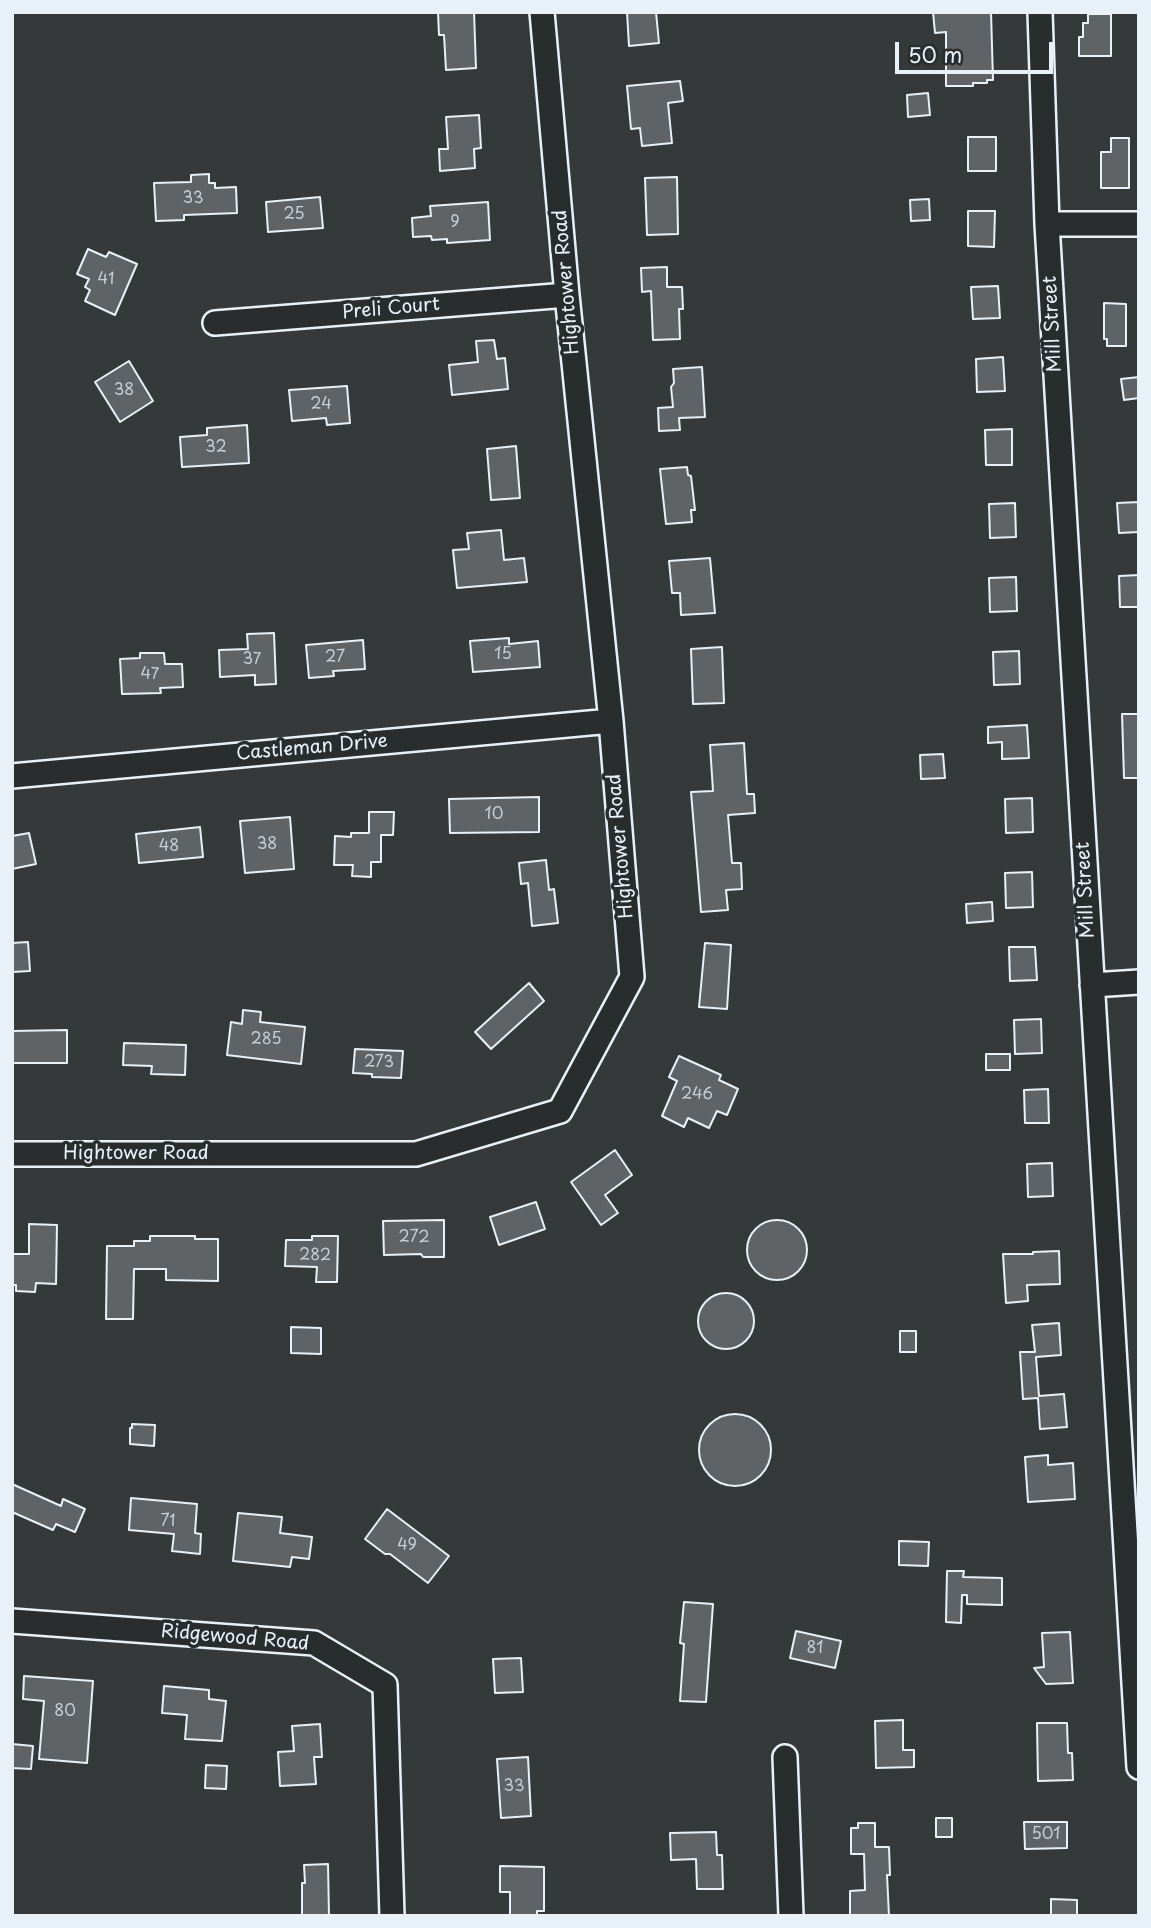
<!DOCTYPE html>
<html>
<head>
<meta charset="utf-8">
<style>
  body { margin:0 }
  #map { position:relative; width:1151px; height:1928px; overflow:hidden; background:#35393a; font-family:"Playpen Sans",sans-serif }
  canvas { display:block }
  .frame { position:absolute; inset:0; border:14px solid #e8f1f8; pointer-events:none }
  .scale { position:absolute; left:895px; top:42px; width:158px; height:32px; box-sizing:border-box; border:4px solid #e8f1f8; border-top:0; padding-left:9px; font-size:21px; line-height:24px; white-space:nowrap; color:#e8f1f8; -webkit-text-stroke:5px #2a2d2e; paint-order:stroke }
</style>
</head>
<body>
<div id="map">
<canvas width="1151" height="1928"></canvas>
<div class="frame"></div>
<div class="scale">50 m</div>
</div>
<script>
const context = document.querySelector('canvas').getContext('2d');
context.lineJoin = 'round';
function fillPath(path, color) { context.fillStyle = color; context.fill(path, 'evenodd'); }
function stroke(path, color, width, dash) { context.strokeStyle = color; context.lineWidth = width; context.lineCap = dash ? 'butt' : 'round'; context.setLineDash(dash || []); context.stroke(path); }
function write(font, color, halo, rows, align = 'center') {
  context.font = font + ' "Playpen Sans",sans-serif'; context.lineWidth = 7; context.setLineDash([]); context.textBaseline = 'middle'; context.strokeStyle = halo; context.fillStyle = color; for (const [text, x, y, turn = 0] of rows) {
    context.save(); context.translate(x, y); context.rotate((+turn || 0) * Math.PI / 180); context.textAlign = isNaN(turn) ? turn : align; if (halo) context.strokeText(text, 0, 0); context.fillText(text, 0, 0); context.restore();
  }
}
const building = new Path2D(`
  M438,12h36l2,56 -30,2 -2,-35h-5z
  M627,12h29l3,31 -30,3z
  M933,12h58l2,68h-6v3h-14v3h-27v-54l-11,1z
  M1088,14h23v42h-32v-19h4v-14h5z
  M680,81l3,20 -15,2 4,40 -30,3 -2,-18 -9,1 -4,-43z
  M928,93l2,22 -22,2 -1,-22z
  M479,115l2,33 -7,1 1,19 -35,3 -1,-22h9l-2,-32z
  M968,137h28v34h-28z
  M1111,138h18v50h-28v-36h10z
  M209,174v9h6v5l21,-1 1,26 -53,2v5l-28,1 -2,-38 37,-1v-7z
  M677,177l1,57 -31,1 -2,-57z
  M320,197l3,31 -55,4 -2,-30z
  M929,199l1,21 -19,1 -1,-21z
  M488,202l2,38 -43,3v-4l-15,1 -1,-4 -18,1 -1,-19 19,-2 -1,-10z
  M968,211h27l-1,36 -26,-1z
  M88,249l18,8 3,-5 28,12 -22,51 -30,-14 5,-11 -5,-3 4,-8 -12,-5z
  M667,267v20h15l1,22h-4l1,30 -27,1 -2,-49 -9,1 -1,-24z
  M998,286l2,32 -27,1 -2,-32z
  M1104,303l22,1v42h-19v-7h-3z
  M494,340l3,19 8,-1 3,31 -56,6 -3,-30 29,-3 -2,-21z
  M1003,357l2,34 -28,1 -1,-33z
  M129,361l24,40 -33,21 -25,-40z
  M702,367l3,50 -26,1 1,12 -21,1 -1,-23 15,-1 -2,-20 3,-4 -1,-14z
  M1139,377v21l-15,2 -3,-21z
  M347,386l3,37 -23,2 -1,-7 -34,3 -3,-31z
  M247,425l2,38 -67,4 -2,-30 27,-2v-7z
  M1012,429v36h-26l-1,-35z
  M516,446l4,52 -29,2 -4,-51z
  M687,467l1,8 3,1 4,34h-4l1,12 -26,2 -6,-55z
  M1139,502v30l-20,1 -2,-30z
  M1015,503l1,34 -26,1 -1,-34z
  M501,530l3,30 20,-2 3,24 -70,6 -4,-38 16,-1 -2,-16z
  M710,558l5,55 -34,2 -1,-22h-8l-3,-32z
  M1139,575v32h-19l-1,-31z
  M1016,577l1,34 -27,1 -1,-34z
  M274,633l2,51 -21,1v-10l-35,2 -1,-27 29,-1 -1,-15z
  M509,638v6l29,-3 2,26 -67,5 -3,-31z
  M363,640l2,29 -32,2 1,5 -25,2 -3,-33z
  M722,647l2,56 -31,1 -2,-55z
  M1019,651l1,33 -26,1 -1,-33z
  M140,653h24l1,11h17l1,23 -23,1 1,5 -39,1 -2,-35 20,-1z
  M1122,714h17v64h-15z
  M1027,725l2,33 -27,1v-17l-14,1v-16z
  M744,743l3,51h7l1,19 -27,2 4,48h9l1,26 -16,1 2,20 -27,2 -10,-120 22,-1 -3,-46z
  M943,754l2,24 -24,1 -1,-24z
  M539,797v35l-89,1 -1,-34z
  M1032,798l1,34 -27,1 -1,-34z
  M369,812h25l-1,23h-12v27h-10v15l-19,-1 1,-11h-19l1,-29 16,1v-4h18z
  M290,817l4,52 -49,4 -5,-52z
  M200,827l3,30 -64,6 -3,-29z
  M29,833l7,31 -24,5v-33z
  M546,860l3,30 5,-1 4,34 -26,3 -4,-43 -7,1 -2,-21z
  M1032,872l1,35 -27,1 -1,-35z
  M992,902l1,19 -26,2 -1,-19z
  M28,942l2,29 -18,1v-29z
  M705,943l26,2 -4,64 -28,-2z
  M1009,947h26l2,33 -27,1z
  M529,983l15,18 -53,48 -16,-17z
  M243,1010l18,2 -1,10 45,5 -4,37 -74,-9 4,-33 11,2z
  M1041,1019l1,34 -27,1 -1,-34z
  M67,1030v33h-55v-32z
  M124,1043l62,2 -1,30 -34,-1 1,-8 -29,-1z
  M355,1049l48,2 -2,27 -29,-1v-3l-19,-1z
  M986,1054h24v16h-24z
  M679,1056l42,19 -2,5 19,9 -11,26 -10,-4 -8,17 -21,-10 -4,9 -22,-11 15,-35 -8,-4z
  M1048,1089l1,34h-24l-1,-33z
  M615,1150l17,25 -27,20 13,18 -17,12 -30,-43z
  M1052,1163l1,33 -25,1 -1,-33z
  M536,1202l9,27 -46,16 -9,-28z
  M444,1220v37h-21l-2,-3 -37,1 -1,-34z
  M747 1250a30 30 0 1 1 60 0a30 30 0 1 1-60 0Z
  M29,1224l28,1 -1,59 -20,-1 -1,9 -19,-1v-6h-4v-31h17z
  M150,1236h45v3h23v42l-52,-1v-11h-32l-1,50h-27l1,-73h27v-5h16z
  M312,1236h26l-1,46h-21l1,-15 -32,-1 1,-26h26z
  M1059,1251l1,33 -33,1 1,16 -22,2 -3,-49h30v-2z
  M698 1321a28 28 0 1 1 56 0a28 28 0 1 1-56 0Z
  M1059,1323l2,32 -25,2 3,39 25,-2 3,33 -27,2 -2,-31 -15,1 -3,-47h15l-3,-27z
  M291,1327l30,1v26l-30,-1z
  M900,1331h16v21h-16z
  M699 1450a36 36 0 1 1 72 0a36 36 0 1 1-72 0Z
  M132,1424l23,1 -1,21 -24,-2v-16h2z
  M1048,1455v10l25,-2 2,36 -47,3 -3,-45z
  M12,1484l49,22 2,-7 22,10 -10,23 -19,-8 -3,6 -41,-18z
  M131,1498l66,6 -2,29 6,1 -1,20 -28,-3 2,-17 -45,-4z
  M387,1509l62,47 -21,27 -38,-29h-5l-20,-15z
  M238,1513l44,4 -2,16 32,4 -3,22 -17,-2 -2,10 -57,-6z
  M899,1541l30,1 -1,24 -29,-1z
  M947,1571h17l-1,6 39,1v27l-35,-1v-9h-5l-1,28 -15,-1z
  M684,1602l29,2 -7,98 -26,-1 4,-57 -4,-1z
  M796,1631l45,10 -6,27 -45,-10z
  M1070,1632l3,51 -27,1 -12,-16 10,-1 -2,-34z
  M521,1658l2,34 -28,1 -2,-34z
  M24,1676l69,5 -6,82 -48,-4 5,-58 -21,-2z
  M164,1686l45,4v9l17,2 -4,40 -37,-2 2,-24 -25,-2z
  M903,1720v30h11v17l-38,1 -1,-47z
  M1037,1723h30l1,30h4l1,27 -35,1z
  M320,1724l2,33h-8l2,27 -36,2 -2,-34 16,-1 -2,-25z
  M12,1744l21,2 -2,23 -19,-1z
  M528,1757l3,59 -30,2 -4,-59z
  M206,1765l21,1 -1,23 -21,-1z
  M936,1818h16v19h-16z
  M1024,1822h43v26l-42,1z
  M858,1823h17v24h14l1,28h-3l2,41h-39v-25l15,-1 -1,-36h-13v-26h7z
  M716,1832l1,23h5l1,34h-26l-1,-30 -25,1 -1,-27z
  M328,1864l1,52h-27v-33h3l-1,-18z
  M500,1866l44,1v44h-7v5h-27v-24h-10z
  M1051,1899l26,1v16h-26z`);
fillPath(building, '#5f6365');
stroke(building, '#e8f1f8', 2);
const street = new Path2D(`
  M1040,12l7,212 92,1543
  M1047,224h92
  M215,323l352,-28
  M12,776l599,-55
  M1092,985l47,-3
  M12,1154h404l144,-43 72,-134 -21,-256 -44,-426 -25,-283
  M12,1621l302,22 71,42 7,231
  M785,1757l6,159`);
stroke(street, '#e8f1f8', 28);
stroke(street, '#2a2d2e', 23);
write('16px', '#c6ced3', null, [
  ["33",193,199],
  ["25",294,215],
  ["9",455,223],
  ["41",106,280],
  ["38",124,391],
  ["24",321,405],
  ["32",216,448],
  ["15",503,655],
  ["27",335,658],
  ["37",252,660],
  ["47",150,675],
  ["10",494,815],
  ["38",267,845],
  ["48",169,847],
  ["285",266,1040],
  ["273",379,1063],
  ["246",697,1095],
  ["272",414,1238],
  ["282",315,1256],
  ["71",168,1522],
  ["49",407,1546],
  ["81",815,1649],
  ["80",65,1712],
  ["33",514,1787],
  ["501",1046,1835]
]);
write('19px', '#e8f1f8', '#2a2d2e', [
  ["Hightower Road",567,282,-95],
  ["Preli Court",391,309,-5],
  ["Mill Street",1053,324,-93],
  ["Castleman Drive",312,748,-5],
  ["Hightower Road",621,846,-95],
  ["Mill Street",1086,890,-93],
  ["Hightower Road",136,1154],
  ["Ridgewood Road",235,1638,5]
]);
</script>
</body>
</html>
